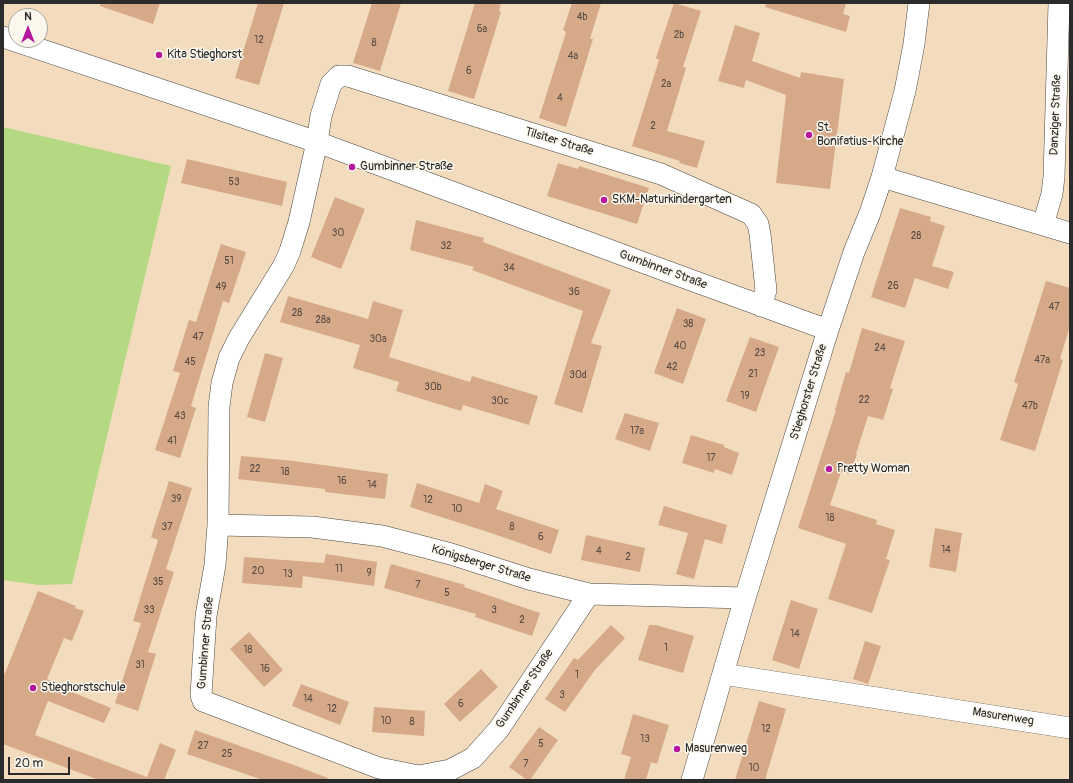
<!DOCTYPE html>
<html>
<head>
<meta charset="utf-8">
<style>
  body { margin:0 }
  #map { position:relative; width:1073px; height:783px; overflow:hidden; background:#f3dcbe; font-family:Pangolin,sans-serif }
  canvas { display:block }
  .frame { position:absolute; inset:0; border:4px solid #2b2b2b; pointer-events:none }
  .north { position:absolute; left:8px; top:8px; width:40px; height:40px; box-sizing:border-box; background:#fbf7ec; border:1px solid #a8a59f; border-radius:50%; rotate:0deg; font-size:11px; font-weight:700; line-height:16px; text-align:center; color:#2b2b2b }
  .north::after { content:''; display:block; margin:auto; width:14px; height:18px; background:#b5179e; clip-path:polygon(50% 0,100% 100%,50% 72%,0 100%) }
  .scale { position:absolute; left:8px; top:757px; width:62px; height:18px; box-sizing:border-box; border:2px solid #2b2b2b; border-top:0; padding-left:5px; font-size:12px; line-height:14px; white-space:nowrap; color:#2b2b2b; -webkit-text-stroke:3px #fbf7ec; paint-order:stroke }
</style>
</head>
<body>
<div id="map">
<canvas width="1073" height="783"></canvas>
<div class="frame"></div>
<div class="north">N</div>
<div class="scale">20 m</div>
</div>
<script>
const context = document.querySelector('canvas').getContext('2d');
context.lineJoin = 'round';
function fillPath(path, color) { context.fillStyle = color; context.fill(path, 'evenodd'); }
function stroke(path, color, width, dash) { context.strokeStyle = color; context.lineWidth = width; context.lineCap = dash ? 'butt' : 'round'; context.setLineDash(dash || []); context.stroke(path); }
function write(font, color, halo, rows, align = 'center') {
  context.font = font + ' Pangolin,sans-serif'; context.lineWidth = 3; context.setLineDash([]); context.textBaseline = 'middle'; context.strokeStyle = halo; context.fillStyle = color; for (const [text, x, y, turn = 0] of rows) {
    context.save(); context.translate(x, y); context.rotate((+turn || 0) * Math.PI / 180); context.textAlign = isNaN(turn) ? turn : align; if (halo) context.strokeText(text, 0, 0); context.fillText(text, 0, 0); context.restore();
  }
}
fillPath(new Path2D(`
  M3,127l168,39 -99,418 -33,1 -36,-5z`), '#b4d982');
fillPath(new Path2D(`
  M100,3h60l-7,21 -53,-18z
  M258,3h26l-25,82 -24,-7z
  M372,3h29l-21,68 -27,-8z
  M475,3h26l-2,8 2,1 -27,87 -26,-8z
  M572,3h29l-11,36h3l-27,88 -27,-9 27,-86 -3,-2z
  M674,3l27,8 -18,56 3,1 -19,63 38,10 -8,27 -18,-5 1,-2 -48,-15 27,-86 -3,-2z
  M766,3h80l-3,11 7,2 -4,16 -81,-25z
  M735,25l25,8 -8,28 48,17 1,-6 43,7 -14,110 -54,-6 10,-88 -40,-15 -2,8 -26,-7z
  M187,159l100,23 -5,24 -101,-23z
  M558,163l20,6 1,-3 70,22 -12,36 -90,-28z
  M335,197l30,12 -24,60 -30,-12z
  M900,208l31,9 -1,4 15,5 -13,40 22,6 -6,17 -33,-11 -10,30 -34,-11z
  M416,220l68,18 -1,4 128,48 -20,53 11,3 -20,67 -28,-9 29,-93 -111,-41 2,-3 -64,-17z
  M221,244l25,8 -17,51 -6,-2 -32,105 5,2 -16,50 -25,-8 25,-77 -7,-2 16,-51 7,2z
  M1046,281l24,7v38l-10,33 3,1 -28,91 -35,-11 18,-56 -4,-2z
  M288,296l80,23 5,-18 30,9 -14,47 81,25 2,-6 66,20 -9,29 -66,-20 -2,6 -65,-20 3,-9 -46,-14 7,-23 -80,-23z
  M677,308l29,11 -23,65 -29,-11z
  M862,328l43,13 -15,47 3,1 -10,31 -15,-4 -12,38h1l-7,20 -9,-2 -11,33 47,15 -1,4 19,6 -9,29 4,1 -18,53 -44,-14 18,-55 -48,-16 38,-118h-1l11,-38 3,1z
  M750,337l29,10 -23,65 -30,-11z
  M265,353l18,5 -18,64 -18,-5z
  M625,413l34,10 -9,28 -35,-12z
  M691,435l33,10v2l15,6 -7,22 -17,-6 -1,4 -32,-10z
  M241,456l53,5 94,13 -3,25 -60,-7v-3l-87,-10z
  M169,481l23,7 -26,81 8,3 -26,80 8,2 -18,57 -23,-8 26,-80 -8,-2 25,-81 -7,-3z
  M417,483l62,20 6,-19 18,7 -7,18 63,21 -8,24 -57,-20 -84,-27z
  M664,506l63,19 -5,19 -17,-5 -11,40 -18,-5 12,-41 -30,-8z
  M935,528l27,5 -6,39 -27,-5z
  M586,535l59,13 -5,24 -59,-12z
  M326,554l51,8 -3,24 -71,-10 -1,12 -60,-5 2,-26 80,6z
  M391,564l74,21 -1,2 76,26 -8,23 -57,-19 1,-3 -92,-26z
  M38,591l38,15 -1,2 9,3 -12,30 -8,-3 -17,41 9,4 -1,2 56,23 -7,15 -56,-22 -13,34 112,42 13,-34 16,7 -12,30h-65l-96,-36v-66z
  M791,600l27,9 -19,60 -27,-9z
  M611,625l14,13 -30,32 -30,42 -20,-13 29,-41 4,2z
  M649,625h7l38,11 -11,37 -45,-13z
  M249,632l34,38 -19,17 -34,-38z
  M865,641l16,5 -13,38 -15,-5z
  M481,669l17,18 -38,35 -16,-18z
  M301,684l48,18 -9,23 -48,-19z
  M759,701l27,8 -21,71h-30z
  M374,707l51,4 -1,25 -52,-4z
  M633,714l36,11 -12,39 -6,-2 -5,18h-22l7,-23 -10,-3z
  M539,727l19,13 -28,40h-3l-18,-13z
  M195,730l96,34 37,14v2h-65l-76,-26z`), '#d6a989');
const street = new Path2D(`
  M3,37l314,105 360,133 151,55
  M882,177l188,56
  M1043,225l9,-31 2,-17 5,-174
  M218,525l94,2 70,9 69,18 78,25 60,15 156,4
  M589,594l-90,135 -26,29 -23,12 -31,6 -40,-8 -176,-67 -2,-6 5,-79 9,-51 3,-40 1,-118 3,-24 7,-25 10,-20 45,-73 6,-14 9,-29 18,-80 4,-26 10,-32 8,-8h9l313,98 90,40 7,10 2,10 6,56 -5,16
  M723,674l347,54
  M692,780l53,-182 83,-268 26,-78 16,-39 12,-36 23,-86 9,-47 5,-41`);
stroke(street, '#494641', 22);
stroke(street, '#fff', 21);
for (const [x, y, r, color] of [
  [159,55,4,"#b5179e"],
  [809,135,4,"#b5179e"],
  [352,167,4,"#b5179e"],
  [604,200,4,"#b5179e"],
  [829,469,4,"#b5179e"],
  [33,688,4,"#b5179e"],
  [677,749,4,"#b5179e"]
]) { const dot = new Path2D(); dot.arc(x, y, r, 0, 2 * Math.PI); context.fillStyle = color; context.fill(dot); stroke(dot, '#fbf7ec', 1.5); }
write('10px', '#564a42', null, [
  ["4b",582,17],
  ["6a",482,29],
  ["2b",679,35],
  ["12",259,40],
  ["8",374,43],
  ["4a",573,56],
  ["6",469,71],
  ["2a",666,84],
  ["4",560,98],
  ["2",653,126],
  ["53",234,182],
  ["30",338,233],
  ["28",916,236],
  ["32",446,246],
  ["51",229,261],
  ["34",509,268],
  ["26",893,286],
  ["49",221,287],
  ["36",574,292],
  ["47",1054,307],
  ["28",297,313],
  ["28a",323,320],
  ["38",688,324],
  ["47",198,337],
  ["30a",378,339],
  ["40",680,346],
  ["24",880,348],
  ["23",760,353],
  ["47a",1042,360],
  ["45",190,362],
  ["42",672,367],
  ["21",753,374],
  ["30d",578,375],
  ["30b",433,387],
  ["19",745,396],
  ["22",864,400],
  ["30c",500,401],
  ["47b",1030,406],
  ["43",180,416],
  ["17a",637,431],
  ["41",172,441],
  ["17",711,458],
  ["22",255,469],
  ["18",285,472],
  ["16",342,481],
  ["14",372,485],
  ["39",176,499],
  ["12",428,500],
  ["10",457,509],
  ["18",830,518],
  ["37",167,527],
  ["8",512,527],
  ["6",541,537],
  ["14",946,550],
  ["4",599,551],
  ["2",628,557],
  ["11",339,569],
  ["20",258,571],
  ["9",369,573],
  ["13",288,574],
  ["35",158,582],
  ["7",418,585],
  ["5",447,593],
  ["33",149,610],
  ["3",494,610],
  ["2",522,620],
  ["14",795,634],
  ["1",666,648],
  ["18",248,650],
  ["31",140,665],
  ["16",265,669],
  ["1",577,675],
  ["3",562,695],
  ["14",308,699],
  ["6",461,704],
  ["12",332,709],
  ["10",386,721],
  ["8",412,722],
  ["12",766,729],
  ["13",645,739],
  ["5",541,744],
  ["27",203,746],
  ["25",227,754],
  ["7",526,764],
  ["10",754,768]
]);
write('12px', '#2b2b2b', '#fbf7ec', [
  ["Kita Stieghorst",167,55],
  ["St.",817,128],
  ["Bonifatius-Kirche",817,142],
  ["Gumbinner Straße",360,167],
  ["SKM-Naturkindergarten",612,200],
  ["Pretty Woman",837,469],
  ["Stieghorstschule",41,688],
  ["Masurenweg",685,749]
], 'left');
write('12px', '#2b2b2b', '#fbf7ec', [
  ["Danziger Straße",1056,115,-88],
  ["Tilsiter Straße",559,142,17],
  ["Gumbinner Straße",663,270,20],
  ["Stieghorster Straße",809,392,-73],
  ["Königsberger Straße",481,564,17],
  ["Gumbinner Straße",206,643,-85],
  ["Gumbinner Straße",525,689,-56],
  ["Masurenweg",1003,717,9]
]);
</script>
</body>
</html>
